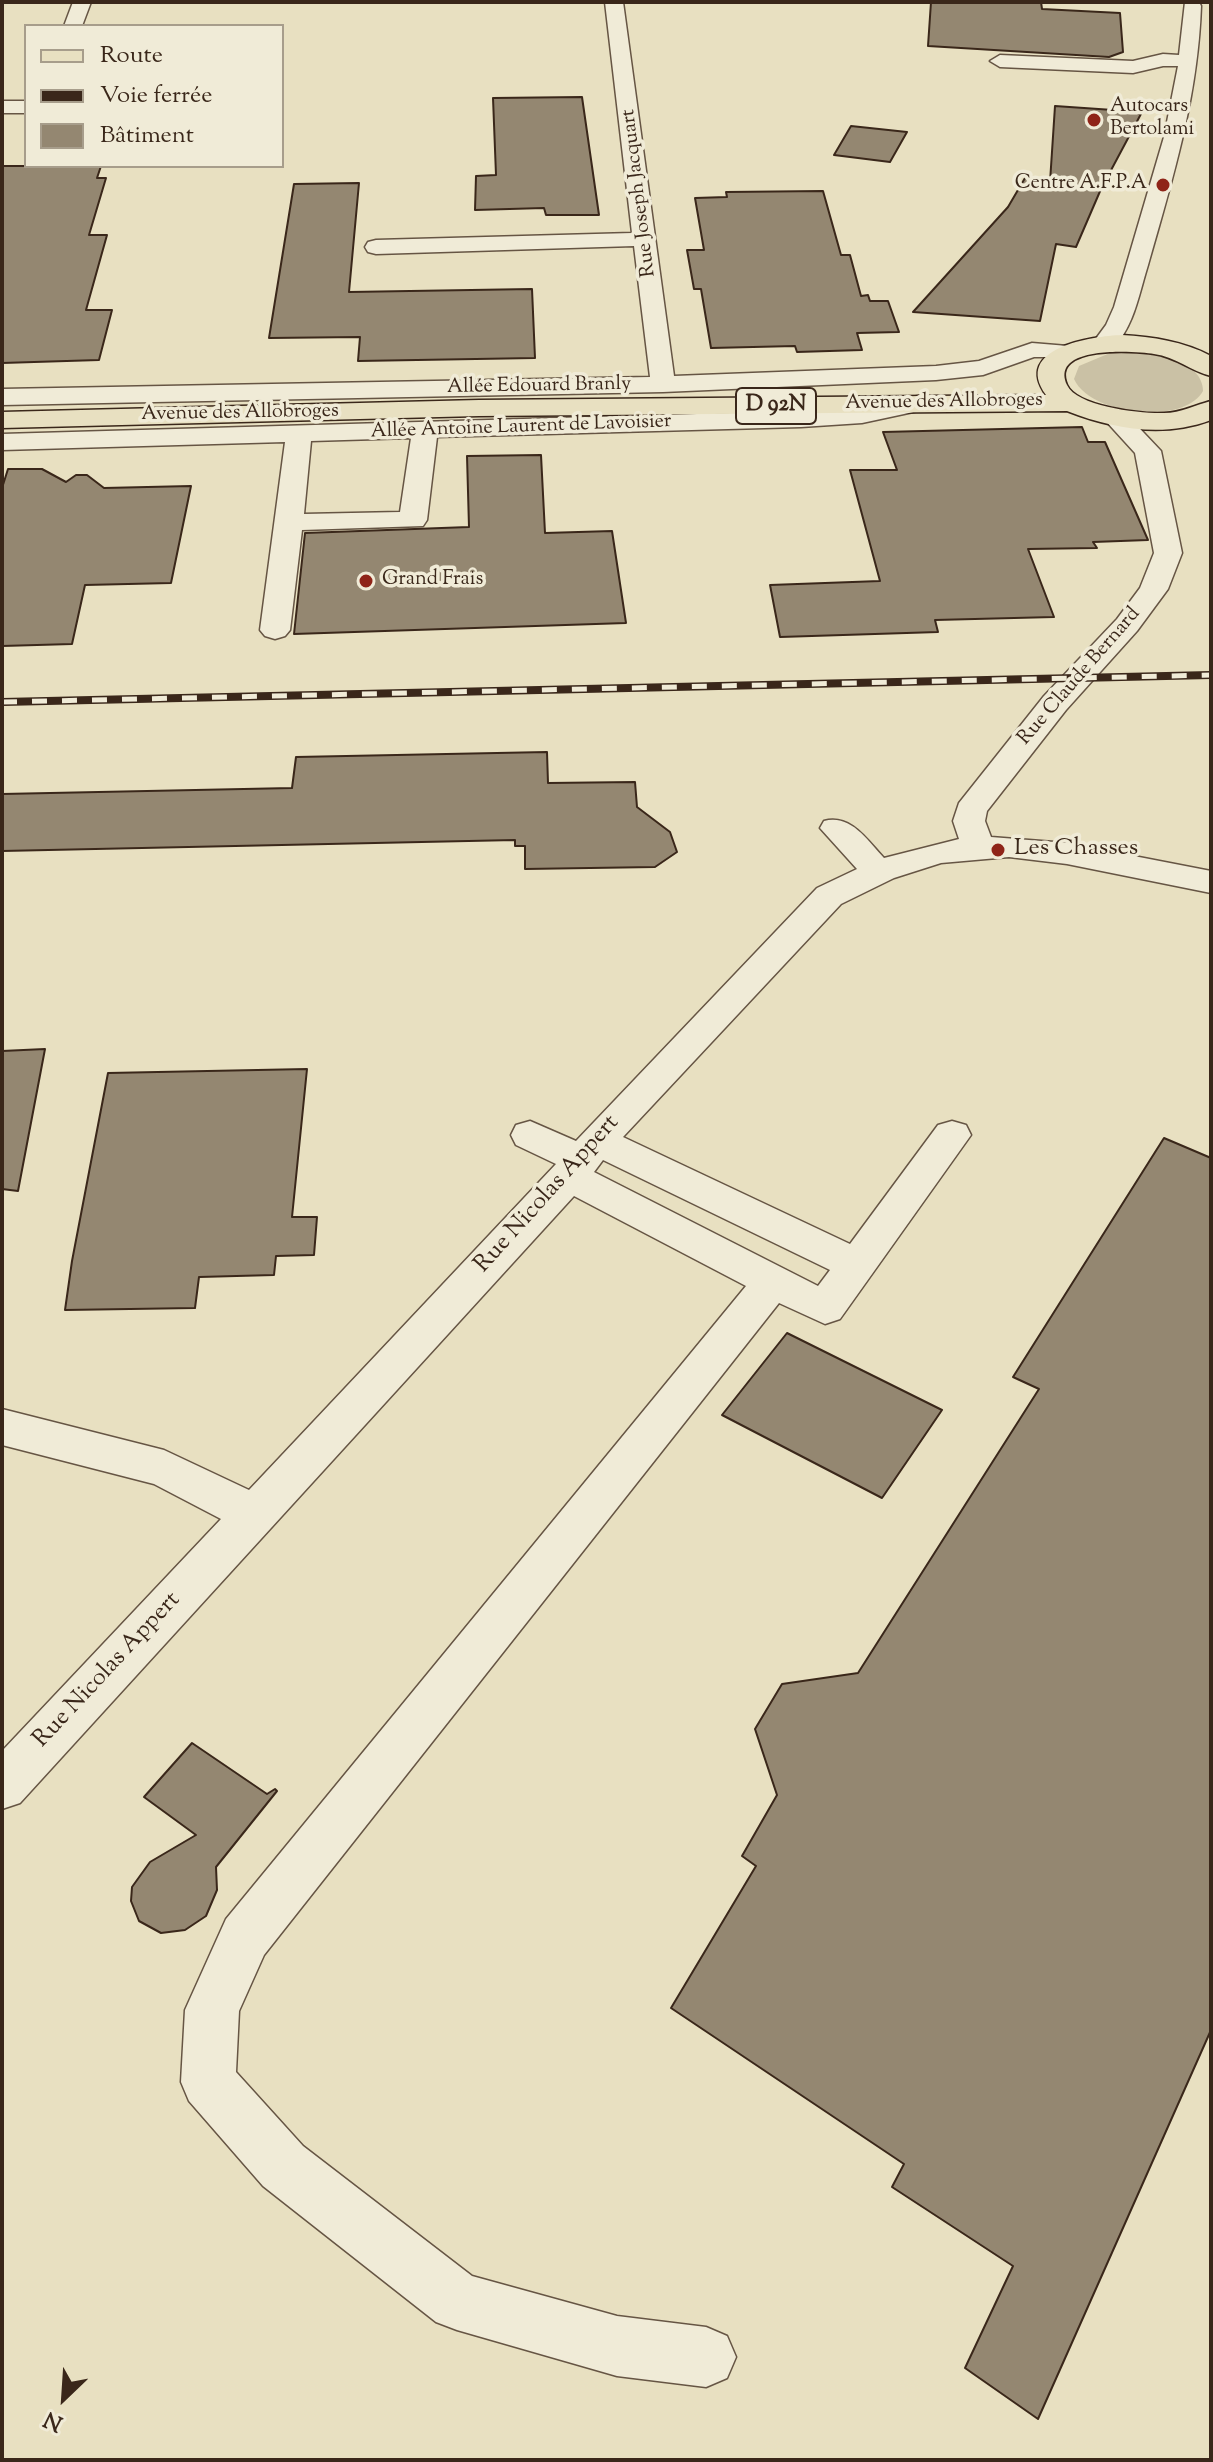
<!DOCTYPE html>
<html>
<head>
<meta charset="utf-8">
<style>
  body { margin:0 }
  #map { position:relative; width:1213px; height:2462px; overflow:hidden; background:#e8e0c1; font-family:"Sorts Mill Goudy",serif }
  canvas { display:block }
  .frame { position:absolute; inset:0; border:4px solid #3a271a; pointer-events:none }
  .legend { position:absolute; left:24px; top:24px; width:260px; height:144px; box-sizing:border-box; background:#f0ebd7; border:2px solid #a79d8b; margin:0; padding:10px 14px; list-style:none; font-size:24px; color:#3a271a }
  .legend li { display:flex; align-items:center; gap:16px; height:40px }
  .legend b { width:40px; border:2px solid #a79d8b }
  .north { position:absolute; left:24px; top:2358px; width:80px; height:80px; -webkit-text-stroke:6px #f0ebd7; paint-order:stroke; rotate:205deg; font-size:22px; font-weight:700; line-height:32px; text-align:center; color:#3a271a }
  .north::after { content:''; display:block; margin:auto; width:28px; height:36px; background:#3a271a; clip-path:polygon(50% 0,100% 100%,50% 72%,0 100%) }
</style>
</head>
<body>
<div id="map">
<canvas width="1213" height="2462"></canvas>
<div class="frame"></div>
<ul class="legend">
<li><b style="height:10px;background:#e8e0c1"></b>Route</li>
<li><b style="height:10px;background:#3a271a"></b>Voie ferrée</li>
<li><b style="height:22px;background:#948771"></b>Bâtiment</li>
</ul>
<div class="north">N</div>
</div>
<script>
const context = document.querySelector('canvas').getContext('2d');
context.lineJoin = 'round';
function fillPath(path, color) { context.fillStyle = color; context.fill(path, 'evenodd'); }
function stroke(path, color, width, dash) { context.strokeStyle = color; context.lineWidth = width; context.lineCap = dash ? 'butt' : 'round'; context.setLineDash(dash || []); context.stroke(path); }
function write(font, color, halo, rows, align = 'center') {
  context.font = font + ' "Sorts Mill Goudy",serif'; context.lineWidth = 7; context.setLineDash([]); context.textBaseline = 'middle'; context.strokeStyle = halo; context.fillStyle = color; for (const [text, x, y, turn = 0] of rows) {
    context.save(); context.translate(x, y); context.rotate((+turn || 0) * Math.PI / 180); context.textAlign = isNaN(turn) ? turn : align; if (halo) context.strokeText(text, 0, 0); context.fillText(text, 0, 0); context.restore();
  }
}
fillPath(new Path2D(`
  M1110,353c26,-2 92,1 93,38 -20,35 -113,24 -129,-12l5,-13z`), '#cac1a5');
const building = new Path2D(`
  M931,2h110l1,7 78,4 3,39 -14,5 -181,-11z
  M582,97l17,118h-53l-2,-7 -69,2 1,-34 20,-1 -3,-77z
  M1055,106l87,6 -41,77 -25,58 -20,-3 -16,77 -127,-9 95,-105 17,-29 25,4z
  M851,126l56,6 -17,30 -56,-7z
  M2,166h99l-4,12h9l-17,57h18l-21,75h26l-13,50 -97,3z
  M359,183l-10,109 183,-3 3,69 -177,3 2,-24 -91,1 25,-154z
  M823,191l18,64h9l11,41 7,-1 2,6h18l11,31 -42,1 5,17 -65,2 -2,-6 -84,2 -10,-59h-7l-7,-39h17l-9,-52 32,-1 -1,-5z
  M1082,427l6,15h17l43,98 -55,2 4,6 -69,1 26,68 -119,3 3,12 -158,5 -10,-52 110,-4 -30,-111h47l-14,-38z
  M541,455l4,78 67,-2 14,92 -332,11 11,-101 164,-6 -2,-71z
  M8,469h34l24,13 10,-7h11l17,13 87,-2 -20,97 -86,2 -13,59 -70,2v-158z
  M547,752l1,31 87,-1 2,25 33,25 7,20 -22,15 -130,2v-23h-10v-6l-513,11v-57l290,-6 4,-31z
  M45,1049l-27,142 -16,-2v-138z
  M307,1069l-15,148h25l-3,38 -38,1 -2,19 -75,2 -4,31 -130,2 7,-49 36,-188z
  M1164,1138l47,20v872l-173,389 -73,-51 48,-102 -121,-79 12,-23 -233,-156 85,-142 -14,-10 35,-61 -22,-66 27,-45 76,-11 181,-284 -26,-12z
  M787,1333l155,77 -60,88 -160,-83z
  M192,1743l75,51 8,-5 2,2 -61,76 1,23 -11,26 -21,14 -24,3 -22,-12 -8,-20 1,-14 18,-25 46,-27 -52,-38z`);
fillPath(building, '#948771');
stroke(building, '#3a271a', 2);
const minor = new Path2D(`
  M73,2h18l-9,24h-18z
  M605,2h18l51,374 262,-10 43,-5 53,-18 48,4 3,5 -3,5h-46l-51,18 -47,5 -273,12 -661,13v-16l648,-12 -16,-131 -258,8 -8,-2 -3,-5 3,-5 8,-2 256,-7z
  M1185,2h14l2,4c-3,90 -28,172 -53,259 -10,32 -13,58 -35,84h-18l-3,-5 14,-19 8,-18 50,-170 14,-71h-15l-30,7 -133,-6 -10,-6 10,-6 133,6 30,-7 16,1z
  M2,101h24v12h-24z
  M923,395l9,3 4,5 -4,5 -70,15 -61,4 -364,10 -10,83 -4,6 -121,4 -12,100 -5,6 -10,3 -10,-3 -5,-6 25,-188 -283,8v-16l799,-23 61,-4zM411,438l-11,74 -96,2 7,-73z
  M1117,411l9,3 35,37 21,102 -14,36 -31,42 -71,79 -79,101 -2,10 6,16 76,6 144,28v22l-144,-29 -58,-7 -68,6 -47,15 -53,26 -218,233 227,107 88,-119 14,-4 14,4 5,10 -131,184 -15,5 -46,-21 -515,652 -25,56 -3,61 67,74 169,130 145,40 89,11 21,9 9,21 -9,21 -21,9 -89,-11 -160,-46 -21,-8 -173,-136 -74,-85 -8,-19 4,-72 41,-91 520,-633 -172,-90 -554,607 -18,6v-58l219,-232 -67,-35 -152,-39v-36l162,41 85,40 307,-326 -40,-19 -5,-10 5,-10 14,-4 46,20 241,-253 40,-19 -37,-41 4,-7c27,-7 43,19 60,37l75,-19 -6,-18 6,-18 85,-107 73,-77 23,-31 14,-35 -19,-100 -31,-34 4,-5zM603,1160l227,110 -12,16 -224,-114z`);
const major = new Path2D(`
  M1122,335c31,2 61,6 89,21v20c-20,-5 -35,-19 -57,-22 -19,-3 -105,-9 -87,31 10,22 76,29 97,28 17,0 31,-8 47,-12v19c-48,18 -98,9 -144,-9l-588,5 -477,12v-16l477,-12 567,-5c-34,-47 46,-59 76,-60z`);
stroke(minor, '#654', 3);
stroke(major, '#3a271a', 3);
fillPath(minor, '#f0ebd7');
fillPath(major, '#e8e0c1');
const rail = new Path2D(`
  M2,702l1209,-27`);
stroke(rail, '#3a271a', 8);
stroke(rail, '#f0ebd7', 5, [15]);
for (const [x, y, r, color] of [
  [1094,120,8,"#8f2418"],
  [1163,185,8,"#8f2418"],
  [366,581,8,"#8f2418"],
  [998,850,8,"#8f2418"]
]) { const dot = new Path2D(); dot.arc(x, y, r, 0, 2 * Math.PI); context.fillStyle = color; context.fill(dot); stroke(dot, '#f0ebd7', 3); }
write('20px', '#3a271a', '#f0ebd7', [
  ["Autocars",1110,108],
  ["Bertolami",1110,131],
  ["Centre A.F.P.A",1147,185,"right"],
  ["Grand Frais",382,581]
], 'left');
write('20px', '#3a271a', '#f0ebd7', [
  ["Rue Joseph Jacquart",640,193,-97],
  ["Allée Edouard Branly",539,387,-1],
  ["Avenue des Allobroges",944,403,-1],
  ["Avenue des Allobroges",240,414,-1],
  ["Allée Antoine Laurent de Lavoisier",521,428,-2],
  ["Rue Claude Bernard",1080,677,-49]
]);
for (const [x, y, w] of [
  [776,406,80]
]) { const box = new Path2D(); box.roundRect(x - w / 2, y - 18, w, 36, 6); context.fillStyle = '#f0ebd7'; context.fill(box); stroke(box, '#3a271a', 2); }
write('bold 22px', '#3a271a', null, [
  ["D 92N",776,406]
]);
write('24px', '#3a271a', '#f0ebd7', [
  ["Les Chasses",1014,850]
], 'left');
write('24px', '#3a271a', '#f0ebd7', [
  ["Rue Nicolas Appert",548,1195,-48],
  ["Rue Nicolas Appert",108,1671,-47]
]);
</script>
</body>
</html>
